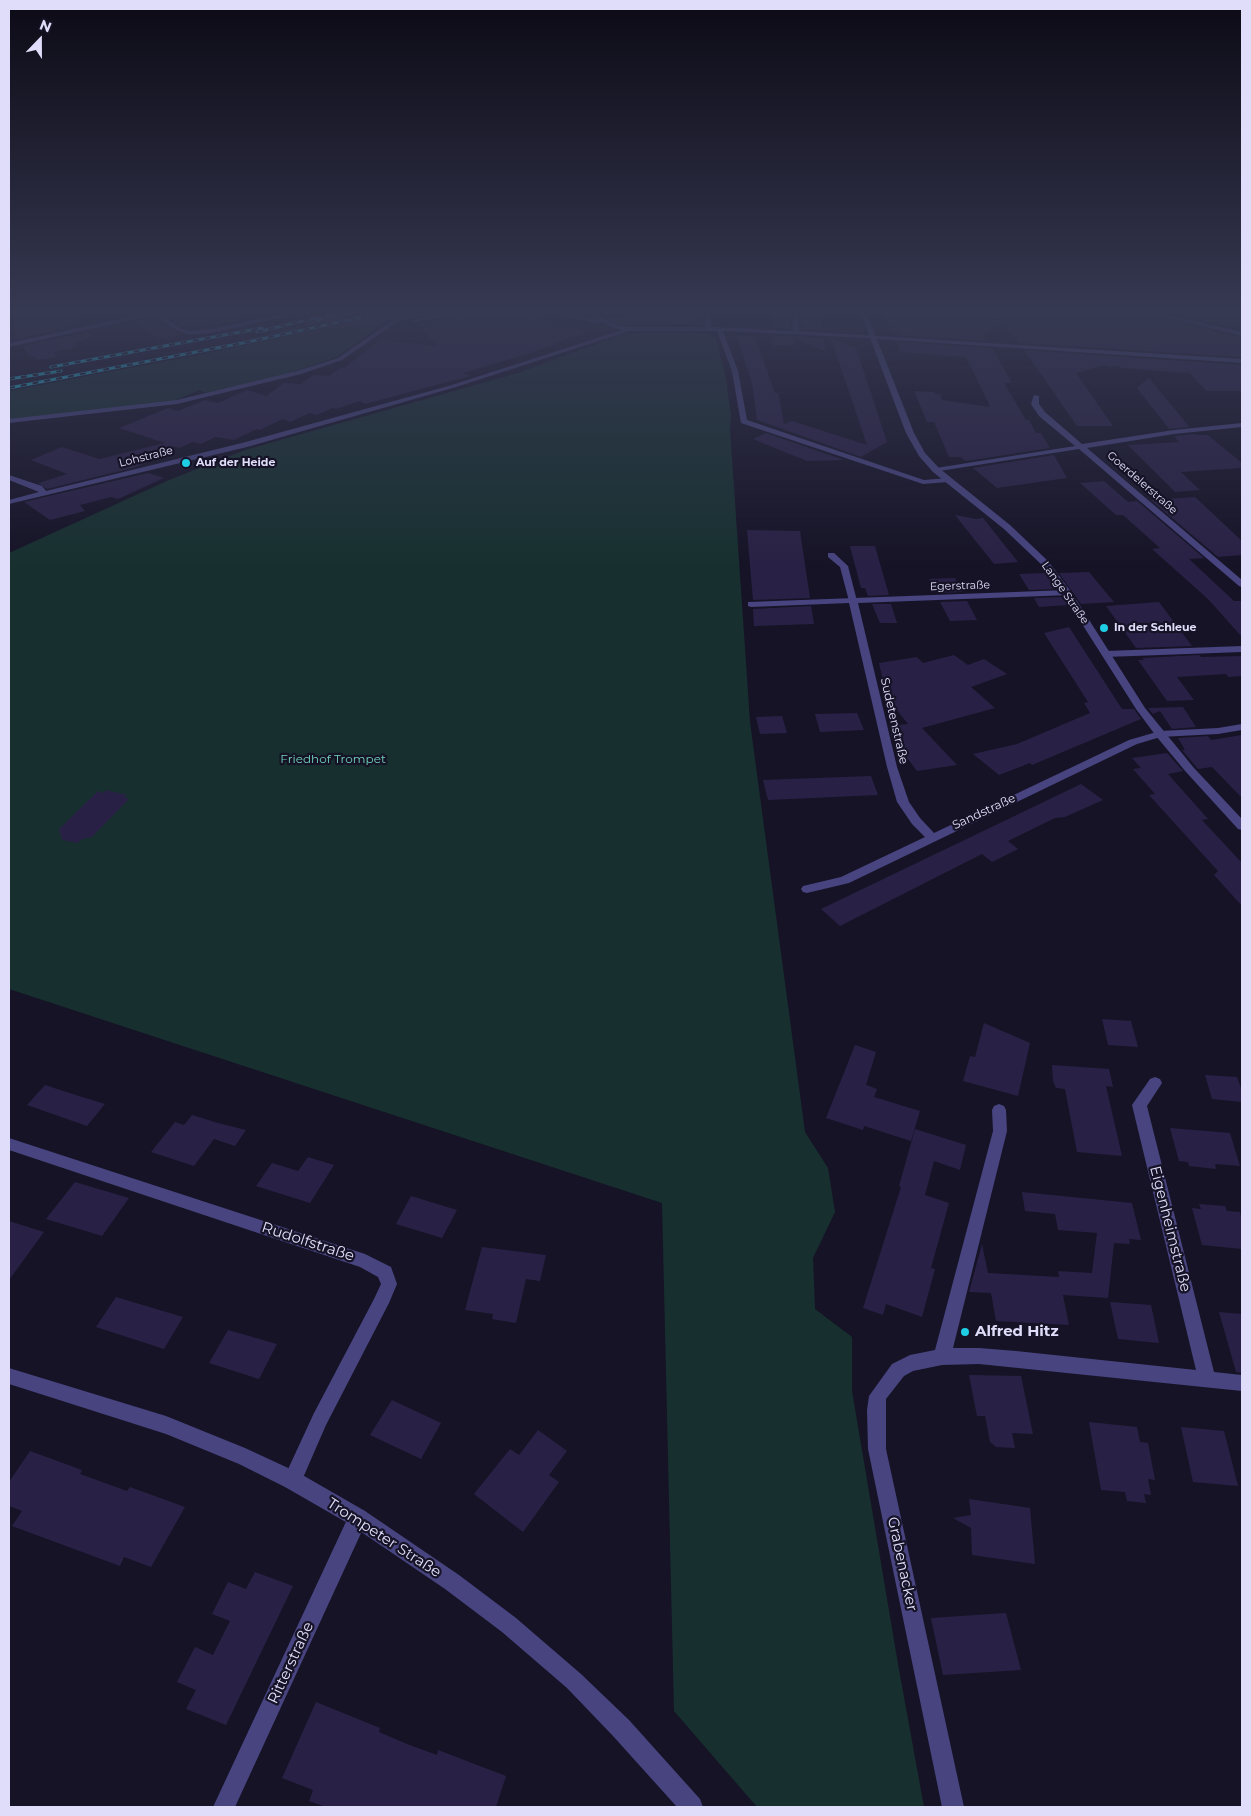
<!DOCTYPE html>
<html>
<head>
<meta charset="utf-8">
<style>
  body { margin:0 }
  #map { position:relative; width:1251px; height:1816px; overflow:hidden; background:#161326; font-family:Montserrat,sans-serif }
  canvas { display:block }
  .frame { position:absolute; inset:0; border:10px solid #e0ddfb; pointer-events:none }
  .north { position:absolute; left:15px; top:15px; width:50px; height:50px; -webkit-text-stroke:4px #161326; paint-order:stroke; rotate:22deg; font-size:14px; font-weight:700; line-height:20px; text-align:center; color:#e0ddfb }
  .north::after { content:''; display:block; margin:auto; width:18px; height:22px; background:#e0ddfb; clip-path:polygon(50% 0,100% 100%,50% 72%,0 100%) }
</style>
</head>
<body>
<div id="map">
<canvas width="1251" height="1816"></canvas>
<div class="frame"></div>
<div class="north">N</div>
</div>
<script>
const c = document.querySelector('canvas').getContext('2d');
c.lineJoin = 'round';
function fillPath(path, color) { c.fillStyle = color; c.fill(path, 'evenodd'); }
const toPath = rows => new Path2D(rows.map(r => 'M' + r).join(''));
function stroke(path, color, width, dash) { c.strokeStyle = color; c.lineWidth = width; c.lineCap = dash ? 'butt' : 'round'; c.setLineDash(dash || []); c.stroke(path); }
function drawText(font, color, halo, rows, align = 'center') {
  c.font = font + ' Montserrat,sans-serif'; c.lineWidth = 4.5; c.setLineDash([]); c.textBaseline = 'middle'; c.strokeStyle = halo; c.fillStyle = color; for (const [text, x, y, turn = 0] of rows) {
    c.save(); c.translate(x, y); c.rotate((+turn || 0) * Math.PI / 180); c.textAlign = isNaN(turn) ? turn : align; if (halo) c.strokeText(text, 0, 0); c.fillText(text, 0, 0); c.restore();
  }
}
const green = toPath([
  [344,314,365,314,209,348,288,329],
  [386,314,414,314,389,319,337,357,286,374,206,393,200,390,173,401,9,420,9,391,213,352],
  [624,314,706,314,707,317,697,320,708,324,707,326,684,324,622,325,608,320,608,319,624,319],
  [647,332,707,333,716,338,726,379,731,415,730,428,750,722,805,1132,828,1168,835,1212,813,1258,815,1309,852,1337,852,1391,898,1664,924,1807,757,1807,674,1711,662,1203,9,989,9,553,169,480,245,450,518,373,623,334]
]);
const building = toPath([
  [16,314,73,314,82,325,18,339,15,334],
  [164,314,239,314,240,321,190,329,181,326],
  [468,314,515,314,521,320,530,315,588,332,527,354,463,373,470,376,365,404,360,401,336,409,332,408,317,415,310,413,290,422,283,419,260,430,257,429,234,440,215,437,201,444,193,442,179,448,173,446,174,450,136,467,47,489,38,483,67,474,31,460,62,447,99,459,165,443,119,428,168,408,178,411,205,400,218,403,247,390,266,396,284,383,301,384,314,375,329,376,341,368,344,368,380,340,438,346,417,324],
  [772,314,790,314,791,329,772,328],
  [800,314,822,314,823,331,801,329],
  [884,314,982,314,995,321,1007,314,1151,314,1242,338,1242,357,1019,343,1004,323,984,335,987,341,898,335,898,332,892,333],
  [1174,314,1242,314,1242,330],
  [154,317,175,332,183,335,165,339,162,337,156,338,132,322],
  [87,332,92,338,75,343,78,346,72,347,73,349,54,352,57,357,37,360,34,356,30,357,22,346],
  [772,335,824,338,825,351,795,339,793,346,772,345],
  [737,336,755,337,775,393,778,393,779,397,784,424,792,421,867,445,831,339,856,348,887,442,861,457,757,420,752,383],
  [897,342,992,348,1012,383,1004,383,1026,420,1029,420,1036,433,1041,433,1050,448,966,461,960,457,949,457,934,422,927,422,914,391,934,392,935,394,940,394,942,400,990,407,988,402,966,357,900,352],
  [1024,350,1242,365,1242,391,1206,391,1190,373,1121,368,1118,365,1111,367,1105,365,1076,373,1113,426,1077,426],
  [1149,378,1186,423,1189,427,1169,429,1137,388],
  [766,433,844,460,807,461,753,439],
  [1195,434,1197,435,1208,435,1242,463,1242,468,1181,472,1200,490,1175,492,1128,445,1179,442,1174,436],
  [1054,455,1067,478,997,488,973,468],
  [148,473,164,478,118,499,111,497,80,505,85,511,50,520,24,502],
  [1104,481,1128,502,1137,501,1204,558,1189,559,1234,601,1242,601,1242,637,1208,599,1152,549,1160,548,1123,515,1116,515,1080,483],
  [1195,497,1242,541,1242,555,1218,557,1151,500],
  [955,515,976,519,983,518,1018,562,994,564],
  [747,530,800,531,810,598,753,600],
  [850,546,875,546,889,595,868,596,865,588,861,588],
  [1089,572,1114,602,1081,604,1059,573],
  [1046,573,1057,589,1029,590,1019,574],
  [955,578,962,592,936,593,929,579],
  [1063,597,1068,605,1039,607,1034,598],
  [967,601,977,620,950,621,940,602],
  [1159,602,1192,646,1136,648,1106,606],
  [872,604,891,604,897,623,880,623],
  [811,606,814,624,754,626,753,609],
  [1069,627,1122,709,1134,709,1141,719,1032,765,1030,763,999,775,973,754,1017,744,1090,713,1084,703,1088,702,1044,633],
  [954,655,968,665,984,659,1007,674,971,687,995,708,922,728,957,765,917,771,892,738,889,726,908,724,887,698,879,663,917,657,923,663],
  [1199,655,1201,657,1242,656,1242,676,1228,677,1226,674,1177,677,1194,700,1167,701,1138,660,1144,660,1142,658],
  [1183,707,1196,727,1172,729,1160,711,1153,714,1148,708],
  [857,713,864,730,820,732,815,714],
  [782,716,787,733,760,734,756,717],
  [1242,735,1242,798,1212,767,1198,769,1182,750,1185,750,1178,738,1208,736,1211,740],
  [1167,753,1183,771,1168,774,1208,819,1202,820,1242,863,1242,906,1214,875,1218,871,1149,795,1155,794,1133,769,1141,768,1132,758],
  [871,776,878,795,768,800,763,780],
  [1081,784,1103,800,1065,817,1055,818,1008,841,1018,849,992,862,982,854,840,926,821,909],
  [106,790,127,795,124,797,129,799,92,837,82,839,78,843,62,840,59,829,98,791,103,793],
  [1102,1019,1131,1021,1138,1047,1108,1045],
  [984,1023,1030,1043,1018,1096,963,1081,970,1056,975,1057],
  [855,1045,876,1052,866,1085,877,1089,874,1097,920,1111,911,1141,864,1126,863,1130,826,1118],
  [1052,1065,1109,1069,1113,1087,1106,1086,1122,1156,1077,1152,1065,1089,1056,1088,1053,1081],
  [1205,1075,1237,1077,1242,1091,1242,1102,1212,1099],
  [45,1085,82,1097,105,1104,87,1126,27,1105],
  [192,1115,218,1123,246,1130,235,1146,214,1139,194,1166,151,1152,175,1122,184,1125],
  [1170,1128,1230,1133,1240,1166,1215,1164,1216,1169,1189,1166,1188,1162,1179,1161],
  [915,1129,966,1145,960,1170,934,1161,925,1195,949,1203,931,1268,935,1269,922,1317,886,1304,883,1315,863,1308,901,1187,899,1186],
  [308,1157,334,1165,310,1203,256,1186,272,1163,298,1171],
  [75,1182,129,1198,102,1236,46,1219],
  [1022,1192,1132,1203,1141,1240,1129,1239,1130,1244,1114,1243,1108,1298,1063,1295,1069,1325,996,1321,991,1293,969,1292,982,1244,988,1273,1059,1277,1058,1271,1092,1273,1097,1233,1058,1230,1055,1214,1025,1211],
  [411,1196,457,1210,442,1238,396,1224],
  [1199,1204,1225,1206,1227,1211,1240,1212,1242,1222,1242,1249,1202,1245,1192,1208,1201,1209],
  [9,1221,44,1232,9,1280],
  [482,1247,546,1255,540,1281,526,1279,516,1323,492,1319,493,1314,465,1310],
  [116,1297,183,1317,164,1349,96,1327],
  [1110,1302,1151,1305,1159,1343,1118,1339],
  [1219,1312,1242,1314,1242,1373,1236,1372],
  [228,1330,277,1344,259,1379,209,1363],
  [969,1375,1021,1376,1033,1434,1012,1433,1015,1448,996,1447,990,1442,985,1416,977,1416],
  [392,1400,441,1423,421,1459,370,1435],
  [1089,1422,1137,1427,1140,1442,1148,1443,1155,1480,1148,1479,1151,1495,1144,1494,1146,1503,1127,1501,1125,1492,1101,1490],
  [1181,1427,1224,1431,1238,1486,1193,1482],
  [538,1430,567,1451,549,1475,559,1482,523,1532,474,1494,510,1449,519,1455],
  [30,1451,82,1470,80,1474,127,1491,130,1487,185,1507,151,1567,124,1557,120,1566,12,1526,22,1511,9,1506,9,1482],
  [969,1499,1030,1508,1035,1564,972,1555,971,1528,953,1518,971,1515],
  [255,1572,293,1586,226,1725,186,1709,196,1690,177,1682,195,1647,213,1655,230,1621,212,1614,228,1582,246,1589],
  [1006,1613,1021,1670,943,1675,931,1618],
  [316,1702,380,1728,379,1732,407,1744,437,1755,438,1750,506,1776,496,1807,326,1807,309,1801,313,1790,282,1778]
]);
const service = toPath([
  [705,314,711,314,711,330,706,329,705,314],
  [828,553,834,553,848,566,857,601,856,603,853,603,849,601,840,567,828,557,828,553],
  [1242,724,1242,730,1218,734,1160,737,1155,734,1160,731,1218,728,1242,724]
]);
const minor = toPath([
  [143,314,160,314,180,328,190,331,211,329,283,314,296,314,211,333,189,335,176,330,154,315,9,347,9,343,143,314],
  [414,314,427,314,400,320,342,360,301,374,177,404,9,423,9,419,177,400,297,371,338,358,396,318,414,314],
  [442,314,458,314,415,322,412,320,442,314],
  [555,314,568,314,597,320,587,314,595,314,617,325,632,327,719,327,793,331,792,314,798,314,799,331,1242,359,1242,363,864,338,723,331,738,371,747,420,924,480,948,478,952,480,948,482,923,484,741,423,732,371,717,331,630,331,456,387,247,447,9,504,9,500,39,492,9,480,9,475,42,486,46,491,242,443,452,385,622,330,614,328,602,322,599,324,555,314],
  [984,314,994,315,1005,314,994,319,984,314],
  [1034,395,1039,396,1039,404,1045,412,1082,444,1174,430,1242,423,1242,427,1174,434,1087,448,1242,580,1242,587,1239,586,1079,449,933,472,932,470,936,468,1075,446,1039,416,1031,404,1034,395],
  [1067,590,1070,591,1070,595,858,603,897,767,909,802,920,818,934,833,1129,740,1160,731,1164,732,1165,734,1164,736,1137,744,849,883,807,893,803,892,801,889,803,886,841,877,925,837,912,824,897,802,887,767,849,603,751,607,748,606,748,602,1067,590],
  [1242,646,1242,652,1106,657,1101,654,1106,651,1242,646],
  [1155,1077,1160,1079,1162,1083,1147,1106,1214,1372,1242,1375,1242,1391,979,1364,942,1365,913,1371,904,1376,886,1399,886,1449,964,1807,942,1807,868,1449,867,1410,869,1396,892,1364,910,1355,935,1350,993,1131,992,1110,994,1106,999,1104,1004,1106,1006,1110,1007,1131,953,1348,979,1348,1016,1351,1196,1370,1132,1105,1150,1079,1155,1077],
  [9,1138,365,1254,391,1267,397,1284,389,1303,326,1425,299,1487,292,1489,285,1487,283,1480,314,1413,374,1299,381,1284,378,1277,360,1267,9,1150,9,1138],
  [358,1508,365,1511,368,1518,235,1807,213,1807,351,1511,358,1508]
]);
const tertiary = toPath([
  [861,314,867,314,914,433,925,453,939,468,1010,525,1048,561,1072,593,1145,708,1194,768,1242,819,1242,830,1238,829,1186,772,1156,736,1136,709,1063,594,1042,565,1004,529,933,472,919,456,906,433,861,314],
  [1153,314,1165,314,1242,332,1242,336,1153,314],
  [9,1368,166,1416,245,1448,299,1473,365,1511,459,1575,516,1618,581,1674,629,1720,700,1799,703,1807,677,1807,613,1736,567,1688,502,1632,445,1589,351,1525,285,1487,239,1464,166,1434,9,1384,9,1368]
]);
const rail = toPath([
  [310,322,337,314],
  [257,332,315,318],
  [51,367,262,328],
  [9,379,61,371],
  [9,388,248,342,376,314]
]);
const markers = [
  [186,463,5,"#1fcee4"],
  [1104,628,5,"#1fcee4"],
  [965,1332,5,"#1fcee4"]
];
const farStreetnames = [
  ["Lohstraße",146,457,-14],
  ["Goerdelerstraße",1142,483,41],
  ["Egerstraße",960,586,-2],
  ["Lange Straße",1065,593,55]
];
const farPoinames = [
  ["Auf der Heide",196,463],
  ["In der Schleue",1114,628]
];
const streetNames = [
  ["Sudetenstraße",894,721,77],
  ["Sandstraße",984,812,-25]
];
const parkNames = [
  ["Friedhof Trompet",333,759]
];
const nearStreetnames = [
  ["Eigenheimstraße",1170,1229,76],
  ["Rudolfstraße",308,1242,18],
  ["Trompeter Straße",384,1538,33],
  ["Grabenacker",902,1564,78],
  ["Ritterstraße",291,1663,-65]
];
const nearPoinames = [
  ["Alfred Hitz",975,1332]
];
fillPath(green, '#17302f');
fillPath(building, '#292145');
fillPath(service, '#474480');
fillPath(minor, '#474480');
fillPath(tertiary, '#474480');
stroke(rail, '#1fcee4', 3);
stroke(rail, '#161326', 2, [6]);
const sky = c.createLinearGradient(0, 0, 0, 568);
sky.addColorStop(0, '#0c0a15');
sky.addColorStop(0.55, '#363952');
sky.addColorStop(1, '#36395200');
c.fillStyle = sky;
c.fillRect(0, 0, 1251, 568);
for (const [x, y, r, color] of markers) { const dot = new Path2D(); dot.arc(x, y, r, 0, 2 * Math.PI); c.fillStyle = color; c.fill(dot); stroke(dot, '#161326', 2); }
drawText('11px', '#e0ddfb', '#161326', farStreetnames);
drawText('bold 11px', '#e0ddfb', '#161326', farPoinames, 'left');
drawText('12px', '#e0ddfb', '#161326', streetNames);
drawText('12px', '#70d3bc', '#161326', parkNames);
drawText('15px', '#e0ddfb', '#161326', nearStreetnames);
drawText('bold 15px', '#e0ddfb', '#161326', nearPoinames, 'left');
</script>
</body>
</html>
